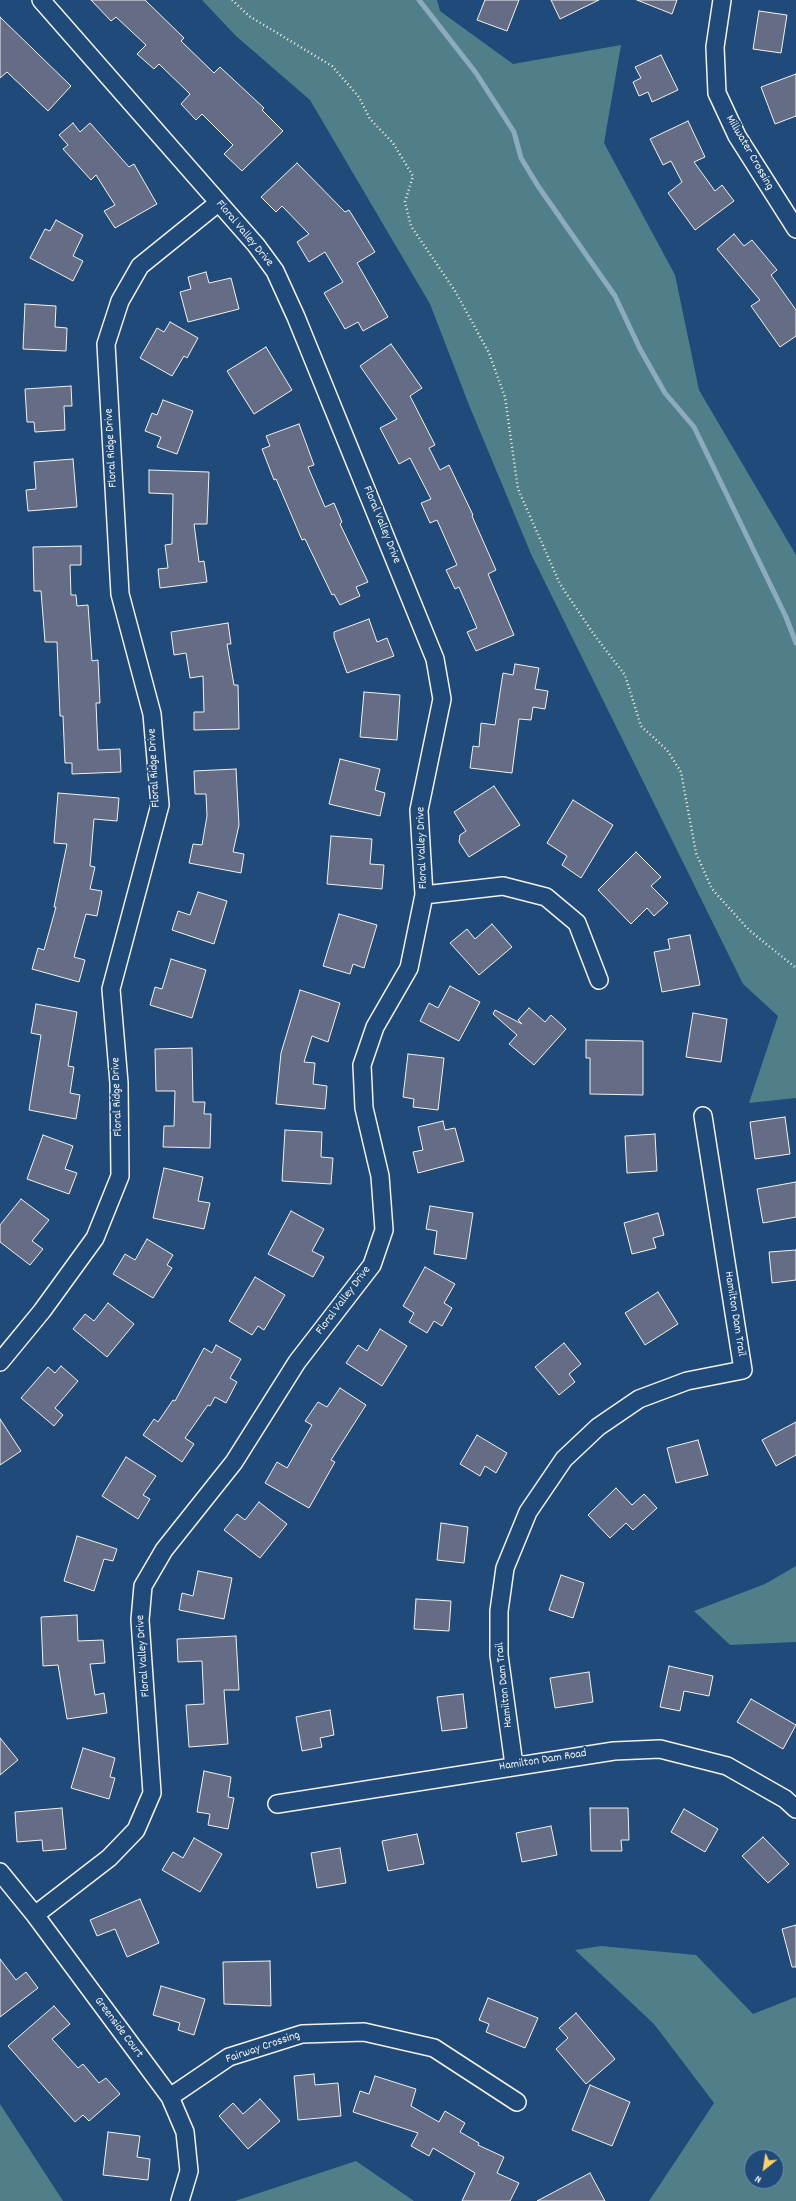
<!DOCTYPE html>
<html>
<head>
<meta charset="utf-8">
<style>
  body { margin:0 }
  #map { position:relative; width:796px; height:2201px; overflow:hidden; background:#1f4a7a; font-family:Dekko,sans-serif }
  canvas { display:block }
  .north { position:absolute; left:744px; top:2149px; width:40px; height:40px; box-sizing:border-box; background:#1f4a7a; border:1px solid #748da6; border-radius:50%; rotate:210deg; font-size:11px; font-weight:700; line-height:16px; text-align:center; color:#f4f1e8 }
  .north::after { content:''; display:block; margin:auto; width:14px; height:18px; background:#ffd166; clip-path:polygon(50% 0,100% 100%,50% 72%,0 100%) }
</style>
</head>
<body>
<div id="map">
<canvas width="796" height="2201"></canvas>
<div class="north">N</div>
</div>
<script>
const c = document.querySelector('canvas').getContext('2d');
c.lineJoin = 'round';
function fillPath(path, color) { c.fillStyle = color; c.fill(path, 'evenodd'); }
const toPath = rows => new Path2D(rows.map(r => 'M' + r).join(''));
function stroke(path, color, width, dash) { c.strokeStyle = color; c.lineWidth = width; c.lineCap = dash ? 'butt' : 'round'; c.setLineDash(dash || []); c.stroke(path); }
function drawText(font, color, halo, rows, align = 'center') {
  c.font = font + ' Dekko,sans-serif'; c.lineWidth = 4; c.setLineDash([]); c.textBaseline = 'middle'; c.strokeStyle = halo; c.fillStyle = color; for (const [text, x, y, turn = 0] of rows) {
    c.save(); c.translate(x, y); c.rotate((+turn || 0) * Math.PI / 180); c.textAlign = isNaN(turn) ? turn : align; if (halo) c.strokeText(text, 0, 0); c.fillText(text, 0, 0); c.restore();
  }
}
const green = toPath([
  [202,0,437,0,440,11,513,64,621,45,604,143,675,275,699,390,796,555,796,1098,749,1103,778,1016,743,984,531,554,469,405,430,304,310,100,236,36],
  [796,1566,796,1642,730,1645,694,1611,765,1584],
  [601,1946,696,1955,753,2014,796,1997,796,2201,649,2201,714,2103,654,2024,575,1950],
  [752,2157,776,2157,776,2181,752,2181],
  [0,2104,63,2201,0,2201],
  [356,2161,414,2201,235,2201]
]);
const stream = toPath([
  [419,0,476,73,514,132,521,158,538,186,615,296,640,349,665,393,694,427,786,617,796,643]
]);
const building = toPath([
  [91,0,145,0,184,38,181,41,214,73,220,67,264,108,262,110,283,131,242,171,224,154,233,145,202,114,196,120,181,104,190,94,159,64,154,69,137,54,146,45,116,17,111,21,91,0],
  [485,0,519,0,507,31,477,20,485,0],
  [551,0,599,0,560,19,551,0],
  [637,0,677,0,672,14,637,0],
  [759,11,787,15,781,53,753,49,759,11],
  [0,17,71,86,48,111,7,72,0,78,0,17],
  [661,55,678,90,652,102,648,92,639,96,633,82,641,78,635,67,661,55],
  [796,74,796,116,775,124,761,87,796,74],
  [688,121,705,157,694,162,715,191,722,185,734,201,695,230,668,193,682,182,671,161,663,165,650,139,688,121],
  [73,123,80,132,90,123,129,167,134,164,157,204,115,228,104,211,115,205,96,175,91,180,63,149,68,145,59,135,73,123],
  [297,163,345,212,349,210,375,252,357,263,388,317,363,331,358,322,345,329,324,293,343,282,325,252,309,262,297,242,309,234,282,206,276,212,261,197,297,163],
  [56,220,83,235,73,256,83,261,73,281,30,258,45,229,50,231,56,220],
  [734,234,744,246,752,240,777,270,771,275,796,310,796,336,780,347,751,306,760,300,717,249,734,234],
  [206,272,209,283,231,278,239,309,188,322,180,292,191,289,188,277,206,272],
  [25,304,56,306,55,327,67,328,66,351,23,349,25,304],
  [170,322,198,338,187,358,184,356,172,376,140,358,157,328,164,332,170,322],
  [391,344,422,388,410,396,435,445,429,448,440,470,449,465,473,515,472,516,496,570,488,574,514,635,476,651,467,632,477,628,459,587,455,589,446,570,457,565,437,520,430,523,421,503,431,499,410,458,399,464,380,428,397,419,360,366,391,344],
  [266,347,292,390,254,414,227,371,266,347],
  [71,386,72,406,64,406,65,430,35,432,34,422,27,422,25,389,71,386],
  [163,400,193,411,177,454,157,447,161,437,145,431,152,413,157,415,163,400],
  [299,424,314,465,308,467,325,507,334,503,342,522,340,524,368,582,356,587,360,596,340,605,334,594,332,595,305,539,302,540,276,479,274,480,262,449,270,446,266,436,299,424],
  [73,459,77,507,28,511,26,490,36,489,34,462,73,459],
  [149,470,209,472,207,524,194,524,199,562,204,561,207,582,160,588,158,569,168,568,165,545,172,544,173,494,149,493,149,470],
  [81,546,81,565,70,565,71,595,76,595,77,606,88,605,92,661,98,660,100,703,96,703,98,750,120,749,121,772,72,774,72,763,65,763,63,716,60,716,57,642,45,642,41,591,34,591,33,547,81,546],
  [369,619,377,642,387,638,394,656,347,673,334,637,334,632,369,619],
  [228,623,231,644,227,644,234,685,238,685,239,729,194,730,194,712,204,712,203,676,190,678,186,653,174,655,171,632,228,623],
  [515,664,539,668,535,689,548,691,545,709,533,707,531,720,519,719,512,773,470,768,473,746,479,747,481,723,495,725,503,673,513,675,515,664],
  [364,692,400,695,397,740,360,737,364,692],
  [340,759,380,769,375,790,385,793,380,816,329,804,340,759],
  [236,769,239,825,233,852,244,854,241,873,189,863,193,844,202,845,207,816,206,794,195,794,194,771,236,769],
  [494,786,520,825,469,857,459,842,460,835,466,831,454,812,494,786],
  [58,793,119,798,117,821,94,819,90,866,95,867,90,889,102,891,97,916,86,914,74,957,85,960,79,982,32,969,38,948,44,950,56,907,54,907,67,844,54,843,58,793],
  [573,800,613,825,581,878,562,865,567,856,547,843,573,800],
  [331,836,372,839,370,864,384,865,382,889,327,884,331,836],
  [636,852,661,877,651,886,668,903,654,916,647,908,631,924,598,890,636,852],
  [198,892,227,901,214,944,172,930,178,911,190,915,198,892],
  [339,914,377,925,364,968,353,964,350,974,323,966,339,914],
  [492,924,512,947,479,975,450,943,467,929,475,939,492,924],
  [690,935,700,985,662,992,654,952,670,949,668,939,690,935],
  [171,959,206,970,192,1018,150,1005,155,987,162,989,171,959],
  [450,986,480,1002,459,1041,420,1021,429,1003,438,1008,450,986],
  [300,990,340,1003,328,1042,312,1036,304,1062,315,1063,313,1084,327,1086,325,1109,276,1104,281,1053,300,990],
  [36,1004,77,1012,68,1066,74,1067,70,1093,80,1095,76,1119,29,1110,41,1035,31,1033,36,1004],
  [529,1008,545,1022,551,1015,566,1029,534,1065,509,1044,517,1035,493,1014,495,1010,522,1024,518,1020,529,1008],
  [693,1013,727,1019,721,1062,686,1057,693,1013],
  [586,1040,643,1041,643,1095,590,1094,590,1058,586,1058,586,1040],
  [192,1048,193,1102,205,1102,204,1114,211,1114,210,1148,163,1147,164,1126,174,1126,175,1091,156,1091,155,1049,192,1048],
  [408,1054,444,1058,438,1110,413,1107,414,1099,403,1097,408,1054],
  [785,1117,790,1154,755,1159,750,1122,785,1117],
  [443,1121,445,1130,455,1128,464,1161,418,1173,413,1152,423,1150,418,1127,443,1121],
  [285,1130,322,1132,321,1157,333,1158,331,1184,282,1181,285,1130],
  [655,1134,657,1171,627,1173,625,1136,655,1134],
  [43,1135,73,1146,65,1169,77,1173,69,1194,27,1179,43,1135],
  [164,1168,203,1177,198,1201,210,1203,204,1229,153,1218,164,1168],
  [796,1182,796,1217,763,1223,757,1189,796,1182],
  [21,1199,49,1220,32,1241,43,1249,30,1265,0,1242,0,1225,21,1199],
  [430,1206,473,1213,466,1259,434,1254,437,1231,426,1229,430,1206],
  [291,1211,324,1229,312,1251,324,1257,313,1277,268,1254,291,1211],
  [658,1213,664,1235,653,1238,656,1248,632,1254,624,1223,658,1213],
  [147,1239,173,1255,167,1265,172,1268,153,1298,113,1274,125,1254,135,1260,147,1239],
  [796,1250,796,1280,772,1283,769,1252,796,1250],
  [425,1267,455,1284,444,1303,452,1308,442,1326,434,1321,427,1333,409,1322,414,1313,403,1306,425,1267],
  [255,1277,285,1295,264,1330,258,1326,252,1335,229,1321,255,1277],
  [658,1292,678,1324,645,1345,625,1313,658,1292],
  [108,1303,134,1324,107,1357,73,1329,85,1314,94,1321,108,1303],
  [380,1329,407,1346,382,1386,346,1363,358,1345,367,1351,380,1329],
  [564,1343,581,1364,569,1374,575,1382,559,1395,535,1367,564,1343],
  [216,1345,241,1359,230,1378,237,1382,226,1403,215,1397,210,1406,208,1405,185,1438,194,1444,182,1462,143,1435,154,1419,158,1422,173,1400,175,1401,204,1348,212,1353,216,1345],
  [61,1366,78,1381,55,1408,63,1415,54,1426,21,1398,48,1367,55,1373,61,1366],
  [340,1388,366,1405,331,1460,335,1462,309,1508,265,1483,277,1462,287,1468,312,1425,305,1421,318,1402,327,1407,340,1388],
  [0,1419,21,1451,0,1465,0,1419],
  [796,1422,796,1455,776,1466,762,1440,796,1422],
  [477,1435,507,1453,496,1473,485,1466,480,1476,460,1464,477,1435],
  [698,1440,708,1475,676,1483,667,1448,698,1440],
  [126,1457,156,1476,143,1495,150,1499,138,1519,102,1496,126,1457],
  [616,1488,632,1505,644,1494,657,1508,633,1530,626,1523,610,1538,588,1515,616,1488],
  [259,1502,287,1524,260,1558,224,1530,237,1514,245,1520,259,1502],
  [441,1523,468,1527,464,1563,437,1560,441,1523],
  [77,1536,117,1549,113,1561,104,1559,94,1591,64,1581,77,1536],
  [198,1571,232,1578,224,1619,179,1610,182,1593,193,1596,198,1571],
  [561,1575,584,1583,573,1618,549,1610,561,1575],
  [416,1599,451,1601,449,1631,414,1629,416,1599],
  [77,1615,78,1641,103,1640,105,1663,90,1664,95,1695,104,1693,107,1713,67,1719,58,1665,43,1666,41,1617,77,1615],
  [236,1636,239,1690,224,1690,228,1744,189,1747,186,1705,204,1704,202,1661,178,1662,177,1639,236,1636],
  [669,1666,713,1676,709,1696,684,1691,680,1711,660,1707,669,1666],
  [589,1672,593,1702,555,1708,550,1678,589,1672],
  [463,1694,467,1728,442,1731,437,1697,463,1694],
  [751,1699,796,1725,783,1749,737,1722,751,1699],
  [330,1710,334,1735,320,1738,322,1747,302,1751,296,1717,330,1710],
  [0,1738,18,1760,0,1775,0,1738],
  [83,1748,115,1758,110,1777,115,1778,109,1799,71,1788,83,1748],
  [204,1771,231,1777,228,1797,234,1798,228,1829,208,1825,210,1814,197,1812,204,1771],
  [62,1808,66,1849,43,1851,42,1840,17,1842,15,1812,62,1808],
  [590,1808,628,1808,629,1840,621,1840,622,1851,591,1851,590,1808],
  [684,1809,718,1829,705,1852,671,1832,684,1809],
  [551,1826,557,1855,522,1862,516,1833,551,1826],
  [417,1834,424,1864,388,1871,382,1841,417,1834],
  [763,1837,789,1864,768,1883,742,1856,763,1837],
  [194,1838,222,1854,200,1892,162,1870,173,1852,183,1858,194,1838],
  [340,1848,346,1883,317,1888,311,1853,340,1848],
  [140,1899,159,1943,127,1957,115,1929,97,1936,90,1920,140,1899],
  [796,1925,796,1967,792,1967,782,1929,796,1925],
  [0,1959,16,1980,26,1972,38,1988,0,2017,0,1959],
  [270,1961,271,2006,224,2004,223,1962,270,1961],
  [161,1986,205,1999,194,2035,178,2030,180,2023,153,2015,161,1986],
  [488,1998,538,2018,525,2048,486,2032,489,2024,479,2020,488,1998],
  [54,2006,70,2024,52,2039,78,2068,83,2064,99,2083,106,2078,120,2094,89,2121,83,2115,75,2122,8,2046,54,2006],
  [576,2013,615,2059,586,2084,556,2049,568,2038,559,2028,576,2013],
  [314,2074,315,2085,338,2083,341,2116,298,2120,294,2076,314,2074],
  [375,2076,416,2089,411,2106,439,2122,445,2111,465,2123,460,2132,479,2143,478,2145,504,2157,497,2173,519,2183,510,2201,462,2201,475,2173,433,2148,429,2156,411,2146,418,2133,353,2112,360,2091,369,2094,375,2076],
  [590,2085,630,2102,612,2146,572,2130,590,2085],
  [260,2099,280,2121,248,2149,219,2116,233,2103,243,2114,260,2099],
  [108,2132,140,2136,137,2157,150,2159,148,2180,103,2175,108,2132],
  [590,2173,605,2201,537,2201,590,2173]
]);
const path = toPath([
  [232,0,249,16,332,66,359,97,370,119,393,143,413,176,405,202,411,226,455,291,489,353,505,397,518,489,560,584,595,636,625,675,641,726,667,750,681,772,696,853,712,889,749,930,796,968]
]);
const street = toPath([
  [722,0,715,47,717,93,737,136,796,229],
  [424,895,503,886,546,897,577,923,599,980],
  [0,1362,42,1311,95,1238,120,1176,119,1083,111,989,160,805,152,714,120,594,106,344,120,301,140,266,218,203],
  [514,1765,499,1655,499,1611,505,1568,528,1512,564,1459,598,1427,639,1399,687,1381,743,1370,703,1116],
  [277,1804,614,1751,660,1749,727,1766,785,1799,796,1809],
  [0,1872,35,1915,170,2097,185,2132,189,2171,180,2201],
  [35,1915,109,1858,136,1830,152,1793,140,1620,143,1586,164,1550,234,1462,297,1362,372,1265,384,1230,380,1176,364,1108,362,1065,375,1027,409,968,424,895,419,810,442,699,435,659,296,317,275,271,256,245,41,0],
  [170,2097,229,2057,302,2034,364,2032,434,2048,517,2102]
]);
const streetNames = [
  ["Millwater Crossing",749,153,60],
  ["Floral Valley Drive",244,234,50],
  ["Floral Ridge Drive",112,448,-93],
  ["Floral Valley Drive",381,525,68],
  ["Floral Ridge Drive",155,768,-93],
  ["Floral Valley Drive",423,848,-92],
  ["Floral Ridge Drive",118,1097,-92],
  ["Floral Valley Drive",344,1301,-53],
  ["Hamilton Dam Trail",734,1314,81],
  ["Floral Valley Drive",144,1656,-94],
  ["Hamilton Dam Trail",505,1685,-96],
  ["Hamilton Dam Road",543,1761,-9],
  ["Greenside Court",118,2028,53],
  ["Fairway Crossing",263,2048,-19]
];
fillPath(green, '#507f89');
stroke(stream, '#8cacbd', 5);
fillPath(building, '#646d85');
stroke(building, '#f4f1e8', 1);
stroke(street, '#f4f1e8', 20);
stroke(path, '#f4f1e8', 2.5, [1, 3]);
stroke(street, '#1f4a7a', 17);
drawText('12px', '#f4f1e8', '#1f4a7a', streetNames);
</script>
</body>
</html>
